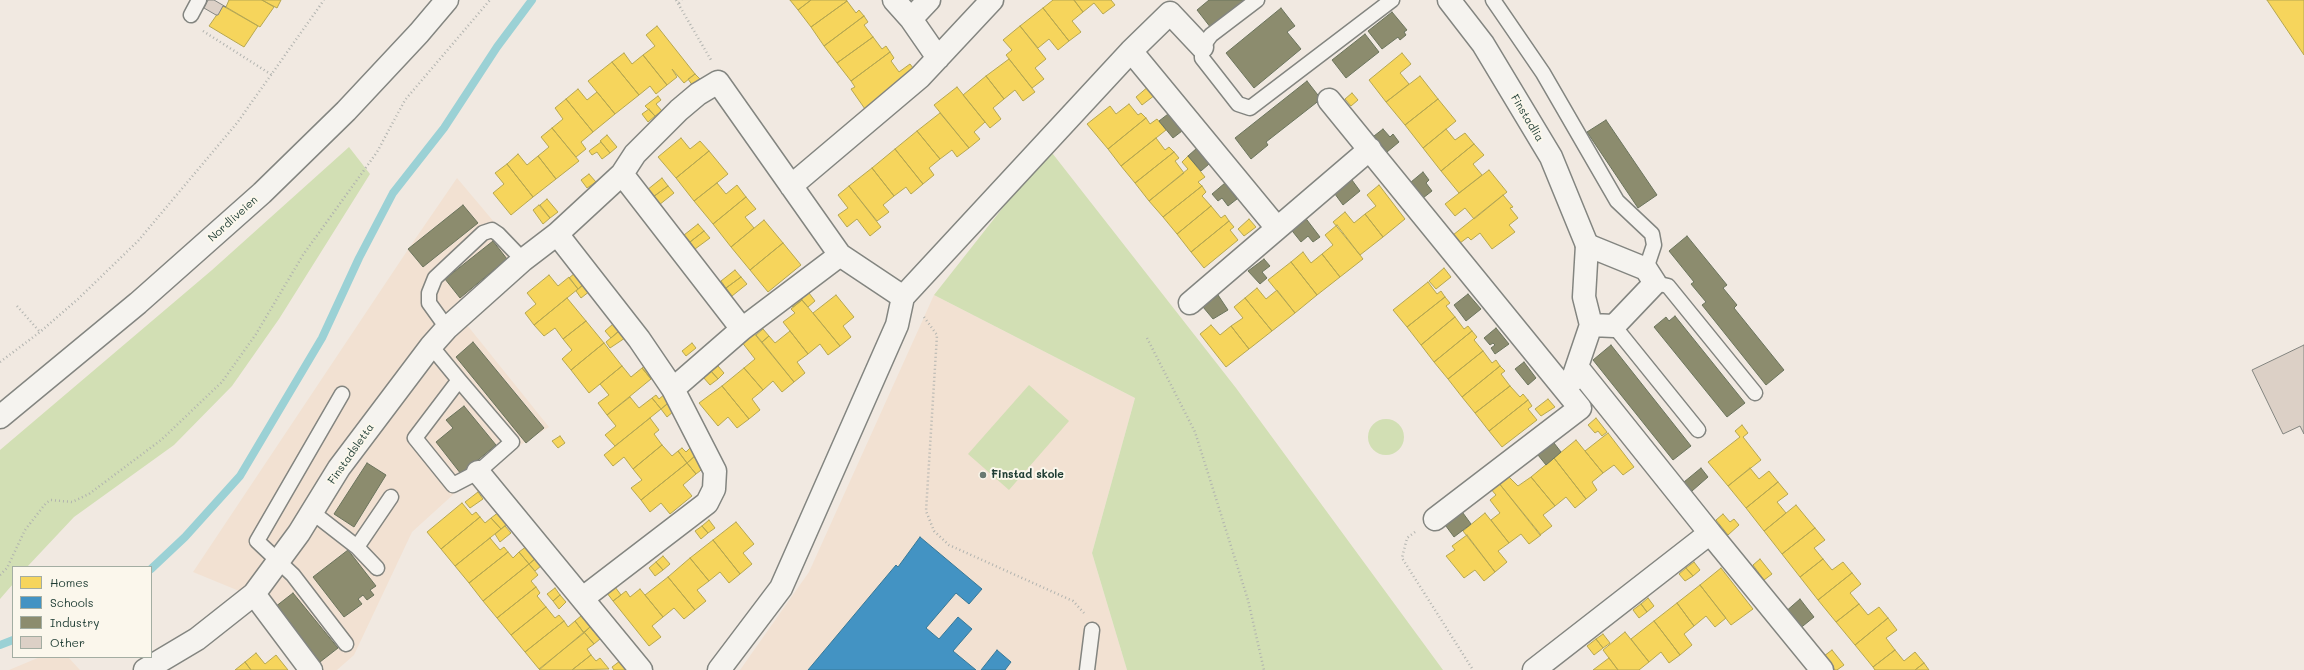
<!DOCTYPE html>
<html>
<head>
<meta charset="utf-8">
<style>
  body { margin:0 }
  #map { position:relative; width:2304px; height:670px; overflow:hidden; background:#f1e9e1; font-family:Mali,sans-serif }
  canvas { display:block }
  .legend { position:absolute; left:12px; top:566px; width:140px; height:92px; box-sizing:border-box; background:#fbf7ec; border:1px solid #a3ada2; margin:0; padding:5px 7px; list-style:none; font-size:12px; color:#1f3d34 }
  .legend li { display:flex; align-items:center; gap:8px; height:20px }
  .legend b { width:20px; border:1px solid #a3ada2 }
</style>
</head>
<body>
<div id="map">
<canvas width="2304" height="670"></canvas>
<ul class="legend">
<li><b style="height:11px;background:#f6d55c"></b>Homes</li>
<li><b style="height:11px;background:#4393c3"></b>Schools</li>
<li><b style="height:11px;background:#8c8c6e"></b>Industry</li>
<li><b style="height:11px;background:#dcd0c6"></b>Other</li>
</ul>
</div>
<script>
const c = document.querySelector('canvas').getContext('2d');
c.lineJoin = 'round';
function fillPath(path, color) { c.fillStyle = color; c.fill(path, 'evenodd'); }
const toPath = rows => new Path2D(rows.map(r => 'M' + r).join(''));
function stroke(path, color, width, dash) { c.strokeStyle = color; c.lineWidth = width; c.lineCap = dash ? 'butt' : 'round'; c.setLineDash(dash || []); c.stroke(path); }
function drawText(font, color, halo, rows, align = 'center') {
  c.font = font + ' Mali,sans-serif'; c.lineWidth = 4; c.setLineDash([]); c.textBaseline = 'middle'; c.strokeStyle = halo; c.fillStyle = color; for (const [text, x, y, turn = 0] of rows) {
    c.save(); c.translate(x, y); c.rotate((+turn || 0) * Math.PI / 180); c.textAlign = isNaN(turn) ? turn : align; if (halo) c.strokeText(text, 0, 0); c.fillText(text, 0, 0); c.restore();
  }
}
const built = toPath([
  [457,178,532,267,467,325,549,427,478,472,412,532,354,655,337,670,316,670,266,602,193,572,409,248],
  [934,295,1135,398,1092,553,1127,670,740,670,809,572],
  [40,657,68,657,80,670,9,670]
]);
const green = toPath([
  [349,147,370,174,279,319,232,386,174,445,74,517,27,567,13,567,13,584,0,599,0,450,212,270],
  [1049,149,1236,388,1443,670,1127,670,1092,553,1135,398,934,295],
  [1029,385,1069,421,1009,490,968,454],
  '1368 437a18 18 0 1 1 36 0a18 18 0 1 1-36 0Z'
]);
const homes = toPath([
  [229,0,262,0,274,7,260,27,226,7,229,0],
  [262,0,281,0,277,8,262,0],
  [790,0,811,0,798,10,790,0],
  [811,0,846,0,847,1,811,27,798,10,811,0],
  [1053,0,1074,0,1083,12,1072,21,1081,32,1069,41,1043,8,1053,0],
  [1074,0,1111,0,1115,5,1103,14,1094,3,1083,12,1074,0],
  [2267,0,2304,0,2304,55,2267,0],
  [847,1,856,13,859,10,864,16,824,46,811,27,847,1],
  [223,6,258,26,244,47,209,26,223,6],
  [1043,8,1069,41,1058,50,1049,39,1038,48,1020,26,1043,8],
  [864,16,868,22,864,25,873,37,837,63,824,46,864,16],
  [657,26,695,74,684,83,672,69,677,77,667,85,643,55,655,46,646,35,657,26],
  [1020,26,1046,59,1035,68,1044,79,1032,88,1006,55,1012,50,1003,40,1020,26],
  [873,37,882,49,886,46,890,52,851,81,837,63,873,37],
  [890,52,894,58,891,61,899,72,910,64,916,72,865,109,851,89,855,87,851,81,890,52],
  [624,53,632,64,643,55,667,85,656,94,650,86,639,95,612,62,624,53],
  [1402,53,1411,64,1400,73,1409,84,1386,102,1369,80,1402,53],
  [1009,59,1035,92,1023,101,1015,90,1004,99,986,76,1009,59],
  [612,62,639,95,615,114,588,81,612,62],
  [695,74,701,80,693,86,688,79,695,74],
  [986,76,1004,99,993,108,1001,119,990,128,963,95,986,76],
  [1420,76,1438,99,1405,125,1386,102,1420,76],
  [1149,86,1155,95,1142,105,1136,97,1149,86],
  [957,87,985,122,974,132,980,139,969,148,934,105,957,87],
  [578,89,587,100,597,92,615,114,593,132,566,99,578,89],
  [1352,93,1358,100,1351,106,1345,99,1352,93],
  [658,96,661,100,656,104,662,111,655,116,645,106,658,96],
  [566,99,593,132,581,142,586,149,576,157,552,128,563,119,555,108,566,99],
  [1438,99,1456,121,1423,148,1405,125,1438,99],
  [1129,104,1138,115,1141,113,1146,118,1108,149,1087,124,1110,106,1116,114,1129,104],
  [649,109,655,116,648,122,642,114,649,109],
  [940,113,969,148,957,157,952,150,940,159,917,131,940,113],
  [1146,118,1150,124,1157,119,1166,130,1121,166,1108,149,1146,118],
  [552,128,579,161,556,179,538,156,549,147,541,137,552,128],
  [1446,129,1455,140,1465,133,1474,144,1441,171,1423,148,1446,129],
  [917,131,940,159,929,168,934,175,923,184,895,149,917,131],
  [607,135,617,147,610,153,600,141,607,135],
  [681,138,690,149,700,141,709,151,676,178,658,157,681,138],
  [1156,138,1165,150,1169,147,1174,152,1135,183,1121,166,1156,138],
  [601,142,610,153,602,159,597,152,592,155,589,151,601,142],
  [1474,144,1484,155,1473,164,1482,175,1459,193,1441,171,1474,144],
  [895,149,923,184,911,194,906,187,894,196,872,168,895,149],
  [709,151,728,174,694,201,676,178,709,151],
  [1174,152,1179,158,1175,161,1184,173,1149,201,1135,183,1174,152],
  [518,154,527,165,538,156,556,179,533,197,507,164,518,154],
  [1188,156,1205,177,1198,182,1202,186,1163,217,1149,201,1188,169,1182,162,1188,156],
  [507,164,533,197,511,215,493,193,504,184,495,173,507,164],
  [872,168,894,196,883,205,889,212,877,221,849,186,872,168],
  [1489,170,1507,192,1474,219,1465,208,1455,216,1445,204,1489,170],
  [589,174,596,182,587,188,581,180,589,174],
  [662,178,668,186,653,197,647,190,662,178],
  [717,183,726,194,737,185,746,197,713,224,694,201,717,183],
  [1379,185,1405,219,1383,237,1365,214,1376,206,1367,195,1379,185],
  [668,186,674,193,659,205,653,197,668,186],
  [849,186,881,227,870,236,857,219,847,227,838,215,848,208,838,195,849,186],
  [1202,186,1206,192,1202,196,1211,206,1177,234,1163,217,1202,186],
  [1503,195,1513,207,1510,208,1518,218,1509,225,1515,232,1492,249,1480,233,1471,240,1468,237,1460,243,1453,235,1503,195],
  [746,197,756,209,745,217,754,228,731,247,713,224,746,197],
  [547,199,558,212,550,218,540,205,547,199],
  [539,205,550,218,543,224,533,210,539,205],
  [1211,206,1221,218,1225,215,1229,221,1191,252,1177,234,1211,206],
  [1345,212,1354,223,1365,214,1383,237,1360,255,1333,222,1345,212],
  [1249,219,1256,227,1244,236,1238,229,1249,219],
  [764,220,783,243,750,270,731,247,764,220],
  [1229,221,1234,227,1230,230,1238,240,1204,268,1191,252,1229,221],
  [698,224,704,231,690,242,684,235,698,224],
  [1337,225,1363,259,1340,277,1322,254,1333,245,1325,235,1337,225],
  [704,231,710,238,695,249,690,242,704,231],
  [783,243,801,265,768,292,750,270,783,243],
  [1303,252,1311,263,1322,254,1340,277,1317,295,1291,262,1303,252],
  [1291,262,1317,295,1295,313,1268,280,1291,262],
  [1444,268,1451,277,1436,289,1429,281,1444,268],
  [735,270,741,277,726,288,721,281,735,270],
  [575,273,584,284,578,289,569,278,575,273],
  [549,275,558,286,569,277,578,289,534,325,525,313,536,304,527,293,549,275],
  [741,277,747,284,732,296,726,288,741,277],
  [1428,282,1437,294,1441,291,1445,297,1407,327,1393,310,1428,282],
  [584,284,590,291,581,298,576,291,584,284],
  [1257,288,1266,299,1277,290,1295,313,1272,331,1245,298,1257,288],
  [809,293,815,301,808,307,801,299,809,293],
  [798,295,802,300,793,307,790,302,798,295],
  [836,295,854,317,843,326,851,337,840,346,813,313,836,295],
  [1445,297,1450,303,1446,306,1455,317,1421,345,1407,327,1445,297],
  [567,298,586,321,563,339,555,328,544,336,534,325,567,298],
  [1245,298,1272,331,1249,349,1231,326,1243,318,1234,307,1245,298],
  [802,300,840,346,828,355,820,344,808,354,783,322,795,313,791,309,802,300],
  [1455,317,1464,329,1468,326,1472,331,1434,362,1421,345,1455,317],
  [586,321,604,343,571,370,562,359,572,350,563,339,586,321],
  [613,324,619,331,611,338,605,331,613,324],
  [1211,325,1220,335,1231,326,1249,349,1226,367,1200,334,1211,325],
  [763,329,769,336,762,342,756,335,763,329],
  [619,331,625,338,610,348,606,342,619,331],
  [790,331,808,354,797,362,805,373,794,382,762,342,769,336,775,343,790,331],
  [1472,331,1477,337,1474,340,1483,351,1448,379,1434,362,1472,331],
  [753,332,794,382,782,392,773,381,763,390,744,368,755,359,741,341,753,332],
  [604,343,622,366,589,393,571,370,604,343],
  [692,343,696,348,686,356,682,351,692,343],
  [1483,351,1492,363,1496,360,1500,366,1462,397,1448,379,1483,351],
  [647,364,656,376,651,379,642,368,647,364],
  [622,366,631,377,642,368,651,379,607,415,598,403,609,395,600,384,622,366],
  [718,366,724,373,718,379,711,371,718,366],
  [1500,366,1505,371,1501,374,1510,386,1475,413,1462,397,1500,366],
  [744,368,763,390,752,399,760,410,749,419,722,386,744,368],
  [711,371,718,379,710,385,703,377,711,371],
  [722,386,749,419,737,428,728,417,718,426,699,403,722,386],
  [1510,386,1520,397,1523,394,1528,400,1489,431,1475,413,1510,386],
  [665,394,671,401,661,409,652,398,656,395,659,399,665,394],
  [630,397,639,408,652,398,661,409,615,446,605,435,616,426,607,415,630,397],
  [1548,399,1555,407,1541,416,1535,409,1548,399],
  [1528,400,1532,406,1528,409,1537,420,1502,447,1489,431,1528,400],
  [668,403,674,411,667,417,661,409,668,403],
  [650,418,659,430,654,434,662,445,633,469,624,457,613,466,604,455,650,418],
  [1596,418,1607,432,1602,436,1598,431,1595,433,1588,425,1596,418],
  [1742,425,1748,433,1743,437,1761,460,1728,486,1708,462,1740,437,1735,431,1742,425],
  [1608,433,1634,467,1623,475,1614,465,1603,473,1585,451,1608,433],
  [560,436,565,443,558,448,552,441,560,436],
  [1576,440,1603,473,1592,482,1597,490,1586,499,1554,458,1576,440],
  [662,445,672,456,678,451,687,463,641,500,631,488,642,480,633,469,662,445],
  [682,448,686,452,690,448,696,455,687,463,678,451,682,448],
  [696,455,705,467,696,474,687,463,696,455],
  [1554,458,1586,499,1575,508,1566,497,1555,506,1531,477,1554,458],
  [687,463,696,474,683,485,692,496,670,514,661,503,650,512,641,500,687,463],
  [1750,468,1759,479,1769,471,1778,482,1746,508,1728,486,1750,468],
  [1507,475,1518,486,1531,477,1555,506,1543,515,1552,526,1540,535,1498,482,1507,475],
  [1498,482,1541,535,1529,544,1521,534,1509,543,1491,520,1500,513,1490,500,1496,495,1490,488,1498,482],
  [1778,482,1788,494,1777,502,1786,513,1764,531,1746,508,1778,482],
  [478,492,483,499,470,508,465,502,478,492],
  [462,503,472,515,476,512,480,517,441,549,427,532,462,503],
  [1796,505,1815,528,1782,554,1764,531,1796,505],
  [499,512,508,523,501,529,491,518,499,512],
  [1485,513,1509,543,1498,551,1507,562,1495,572,1463,531,1485,513],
  [1723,514,1730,522,1734,519,1739,525,1728,535,1716,520,1723,514],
  [480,517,485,523,491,518,501,529,455,566,441,549,480,517],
  [709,520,715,528,708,533,702,526,709,520],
  [736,522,754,544,743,553,752,564,740,574,713,540,736,522],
  [505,526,511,533,500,542,495,534,505,526],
  [702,526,708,533,701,539,695,531,702,526],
  [1815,528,1825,540,1814,548,1823,559,1800,577,1782,554,1815,528],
  [1467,535,1495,572,1484,581,1475,570,1464,578,1446,556,1455,550,1452,546,1467,535],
  [490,538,500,550,504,547,508,552,469,583,455,566,490,538],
  [713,540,740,574,729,583,720,572,709,581,690,558,713,540],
  [527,546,536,558,529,564,519,552,527,546],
  [508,552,513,558,519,552,529,564,483,601,469,583,508,552],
  [663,556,670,564,663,570,656,562,663,556],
  [536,558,542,565,535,571,529,564,536,558],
  [690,558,709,581,697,590,706,601,695,610,668,577,690,558],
  [1760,559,1772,574,1764,580,1753,565,1760,559],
  [1823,559,1832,570,1843,562,1852,573,1818,600,1800,577,1823,559],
  [656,562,663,570,655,576,649,568,656,562],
  [1694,562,1700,570,1693,576,1686,568,1694,562],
  [529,564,538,575,531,581,536,587,497,618,483,601,529,564],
  [1686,568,1693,576,1685,581,1679,574,1686,568],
  [1721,568,1753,609,1731,625,1700,585,1721,568],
  [1852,573,1861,584,1850,593,1859,604,1836,622,1818,600,1852,573],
  [668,577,695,610,684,619,674,608,663,617,645,595,668,577],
  [1700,585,1726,618,1715,627,1706,616,1694,626,1677,603,1700,585],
  [536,587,540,593,537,596,546,607,511,635,497,618,536,587],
  [615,587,621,595,613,601,607,593,615,587],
  [555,588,560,595,553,601,547,594,555,588],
  [640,589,663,617,652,626,661,637,649,646,613,601,626,591,630,597,640,589],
  [560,595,566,602,559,609,553,601,560,595],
  [1648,598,1654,606,1647,612,1641,604,1648,598],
  [1677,603,1694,626,1684,634,1692,645,1680,655,1654,621,1677,603],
  [1641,604,1647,612,1639,618,1633,610,1641,604],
  [1859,604,1868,615,1879,607,1888,618,1855,645,1836,622,1859,604],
  [546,607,555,618,559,615,564,621,525,652,511,635,546,607],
  [581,616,590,627,584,633,575,621,581,616],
  [1888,618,1897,630,1886,638,1895,650,1873,667,1855,645,1888,618],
  [564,621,568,627,575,621,584,633,539,669,525,652,564,621],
  [1654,621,1680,655,1669,663,1661,652,1649,662,1631,639,1654,621],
  [590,627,600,639,594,644,584,632,590,627],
  [584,632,594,644,587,649,591,655,572,670,539,670,584,632],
  [1625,632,1649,662,1639,670,1618,670,1603,650,1625,632],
  [1603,634,1610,643,1603,648,1596,639,1603,634],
  [1596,639,1603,648,1594,655,1587,646,1596,639],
  [1832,650,1844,665,1837,670,1835,670,1824,656,1832,650],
  [1895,650,1904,661,1915,652,1924,663,1915,670,1875,670,1873,667,1895,650],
  [256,653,265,664,276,655,288,670,251,670,245,662,256,653],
  [591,655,596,661,600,658,609,669,572,670,591,655],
  [1609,658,1618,670,1593,670,1609,658],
  [620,661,627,670,614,670,612,667,620,661],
  [245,662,251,670,235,670,245,662],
  [1924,663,1929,670,1915,670,1924,663]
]);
const schools = toPath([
  [920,537,982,589,969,604,956,593,926,628,939,639,958,617,972,629,953,651,976,670,808,670,896,565,898,567,920,537],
  [997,650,1011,662,1005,670,981,670,997,650]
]);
const industry = toPath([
  [1209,0,1246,0,1211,28,1197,10,1209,0],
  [1281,8,1295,26,1287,32,1301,49,1254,88,1226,53,1281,8],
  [1392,12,1407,30,1404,32,1406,35,1400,40,1398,37,1382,49,1368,31,1392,12],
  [1365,34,1379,52,1346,78,1332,60,1365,34],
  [1307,81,1321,99,1266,142,1268,145,1251,159,1235,138,1307,81],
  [1172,111,1180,120,1176,123,1182,131,1173,138,1159,121,1172,111],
  [1606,120,1657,195,1638,208,1587,132,1606,120],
  [1383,129,1390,137,1393,134,1399,142,1387,152,1374,136,1383,129],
  [1197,148,1209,164,1201,171,1188,156,1197,148],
  [1423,172,1429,180,1426,183,1432,191,1423,198,1411,182,1423,172],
  [1349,176,1360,191,1343,205,1332,190,1349,176],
  [1225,183,1237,199,1228,206,1222,198,1218,201,1212,194,1225,183],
  [463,205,478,223,423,267,408,249,463,205],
  [1304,216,1320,237,1313,242,1308,236,1301,242,1289,227,1304,216],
  [1687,236,1727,285,1723,288,1737,305,1734,308,1784,370,1766,385,1702,305,1706,302,1691,284,1694,282,1669,251,1687,236],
  [493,241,507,259,460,298,445,279,493,241],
  [1264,259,1270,266,1262,272,1267,278,1260,284,1248,271,1264,259],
  [1468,294,1481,309,1466,321,1454,305,1468,294],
  [1218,295,1228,310,1213,319,1203,307,1218,295],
  [1675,316,1745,403,1727,417,1654,327,1666,317,1669,321,1675,316],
  [1496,328,1509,344,1495,354,1491,348,1495,345,1493,343,1490,345,1484,338,1496,328],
  [473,342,544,428,526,443,456,357,473,342],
  [1611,345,1691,446,1673,460,1593,360,1611,345],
  [1524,362,1536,378,1528,385,1515,369,1524,362],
  [464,406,496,445,461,474,436,442,453,428,446,420,464,406],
  [1554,443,1561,452,1546,465,1538,455,1554,443],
  [367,463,386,475,354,527,334,514,367,463],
  [1701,468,1708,477,1692,491,1684,482,1701,468],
  [1460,509,1471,524,1454,537,1443,522,1460,509],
  [348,550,376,586,370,590,374,595,367,600,363,595,358,599,362,604,344,617,313,577,348,550],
  [293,593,338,648,320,662,275,607,293,593],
  [1800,599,1814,617,1798,630,1784,613,1800,599]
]);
const stream = toPath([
  [151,569,185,537,240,476,322,338,359,258,393,193,444,128,497,47,532,0],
  [0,645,13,640]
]);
const building = toPath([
  [208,0,214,0,226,7,223,6,218,15,216,15,204,8,208,0],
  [2304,345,2304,434,2300,426,2283,434,2252,370,2304,345]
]);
const path = toPath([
  [676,0,711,60],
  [679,3,682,0],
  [203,31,272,75],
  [17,306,40,332],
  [924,317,937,335,926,511,934,531,949,545,1073,601,1084,613],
  [1147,338,1195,432,1248,600,1264,670],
  [0,362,40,332,78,299,138,241,237,123,324,0],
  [1415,532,1407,538,1402,558,1473,670],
  [0,575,7,568,25,530,46,503,51,500,72,502,89,494,161,440,222,382,256,334,303,255,377,152,405,100,490,0]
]);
const lane = toPath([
  [1257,0,1211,35,1202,47,1202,58,1238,104,1250,108,1392,0],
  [1493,0,1543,73,1617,201,1652,234,1654,245,1646,269],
  [191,15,199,0],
  [1655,283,1668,286,1755,393],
  [1614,326,1698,430],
  [447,328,429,303,429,293,435,278,483,233,492,230,498,234,523,260],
  [431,346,459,380,512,442,478,472,453,485,415,438,459,380],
  [342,394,257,541,293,575,346,644],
  [312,512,357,547,377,568],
  [357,547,391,497],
  [1087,670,1092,630]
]);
const street = toPath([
  [894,0,911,19,938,58],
  [911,19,929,0],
  [1131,51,1277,228],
  [1329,100,1580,408,1435,519],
  [622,174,742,329],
  [791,186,920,77,992,0],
  [1587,245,1646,269,1655,283,1614,326,1591,325,1584,297,1587,245],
  [840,255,742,329,673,389,639,339,557,234,622,174,635,154,679,110,698,94,718,82,840,255,903,297,1131,51,1170,13,1202,47],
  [1190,303,1370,149],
  [1572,381,1591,325],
  [478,472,641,670],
  [1710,533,1822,670],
  [254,594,311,670],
  [583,598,707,503,714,489,715,471,673,389],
  [145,670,197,639,254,594,299,533,339,468,431,346,447,328,523,260,557,234],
  [719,670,781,588,897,325,903,297],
  [1534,670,1710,533,1577,367]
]);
const secondary = toPath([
  [1449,0,1483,44,1551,157,1587,245],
  [0,417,138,303,262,193,346,111,419,33,447,0]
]);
const markers = [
  [983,475,4,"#687971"]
];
const streetNames = [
  ["Finstadlia",1527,118,59],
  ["Nordliveien",233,219,-42],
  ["Finstadsletta",351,454,-55]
];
const poiNames = [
  ["Finstad skole",991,475]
];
fillPath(built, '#f2e1d2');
fillPath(green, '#d2dfb4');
fillPath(homes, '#f6d55c');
stroke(homes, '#b6a750', 1);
fillPath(schools, '#4393c3');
stroke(schools, '#387998', 1);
fillPath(industry, '#8c8c6e');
stroke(industry, '#6b745d', 1);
stroke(stream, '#9bd1d5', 8);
fillPath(building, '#dcd0c6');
stroke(building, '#838580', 1);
stroke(lane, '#838580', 17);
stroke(street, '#838580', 25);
stroke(secondary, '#838580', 25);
stroke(path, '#b1b3af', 2.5, [1, 3]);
stroke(lane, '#f5f3ef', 14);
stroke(street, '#f5f3ef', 22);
stroke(secondary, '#f5f3ef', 22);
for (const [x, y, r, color] of markers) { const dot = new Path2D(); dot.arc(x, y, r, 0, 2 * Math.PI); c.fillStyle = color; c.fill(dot); stroke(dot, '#fbf7ec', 1.5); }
drawText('11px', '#1f3d34', '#fbf7ec', streetNames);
drawText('bold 11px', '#1f3d34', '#fbf7ec', poiNames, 'left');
</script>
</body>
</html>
